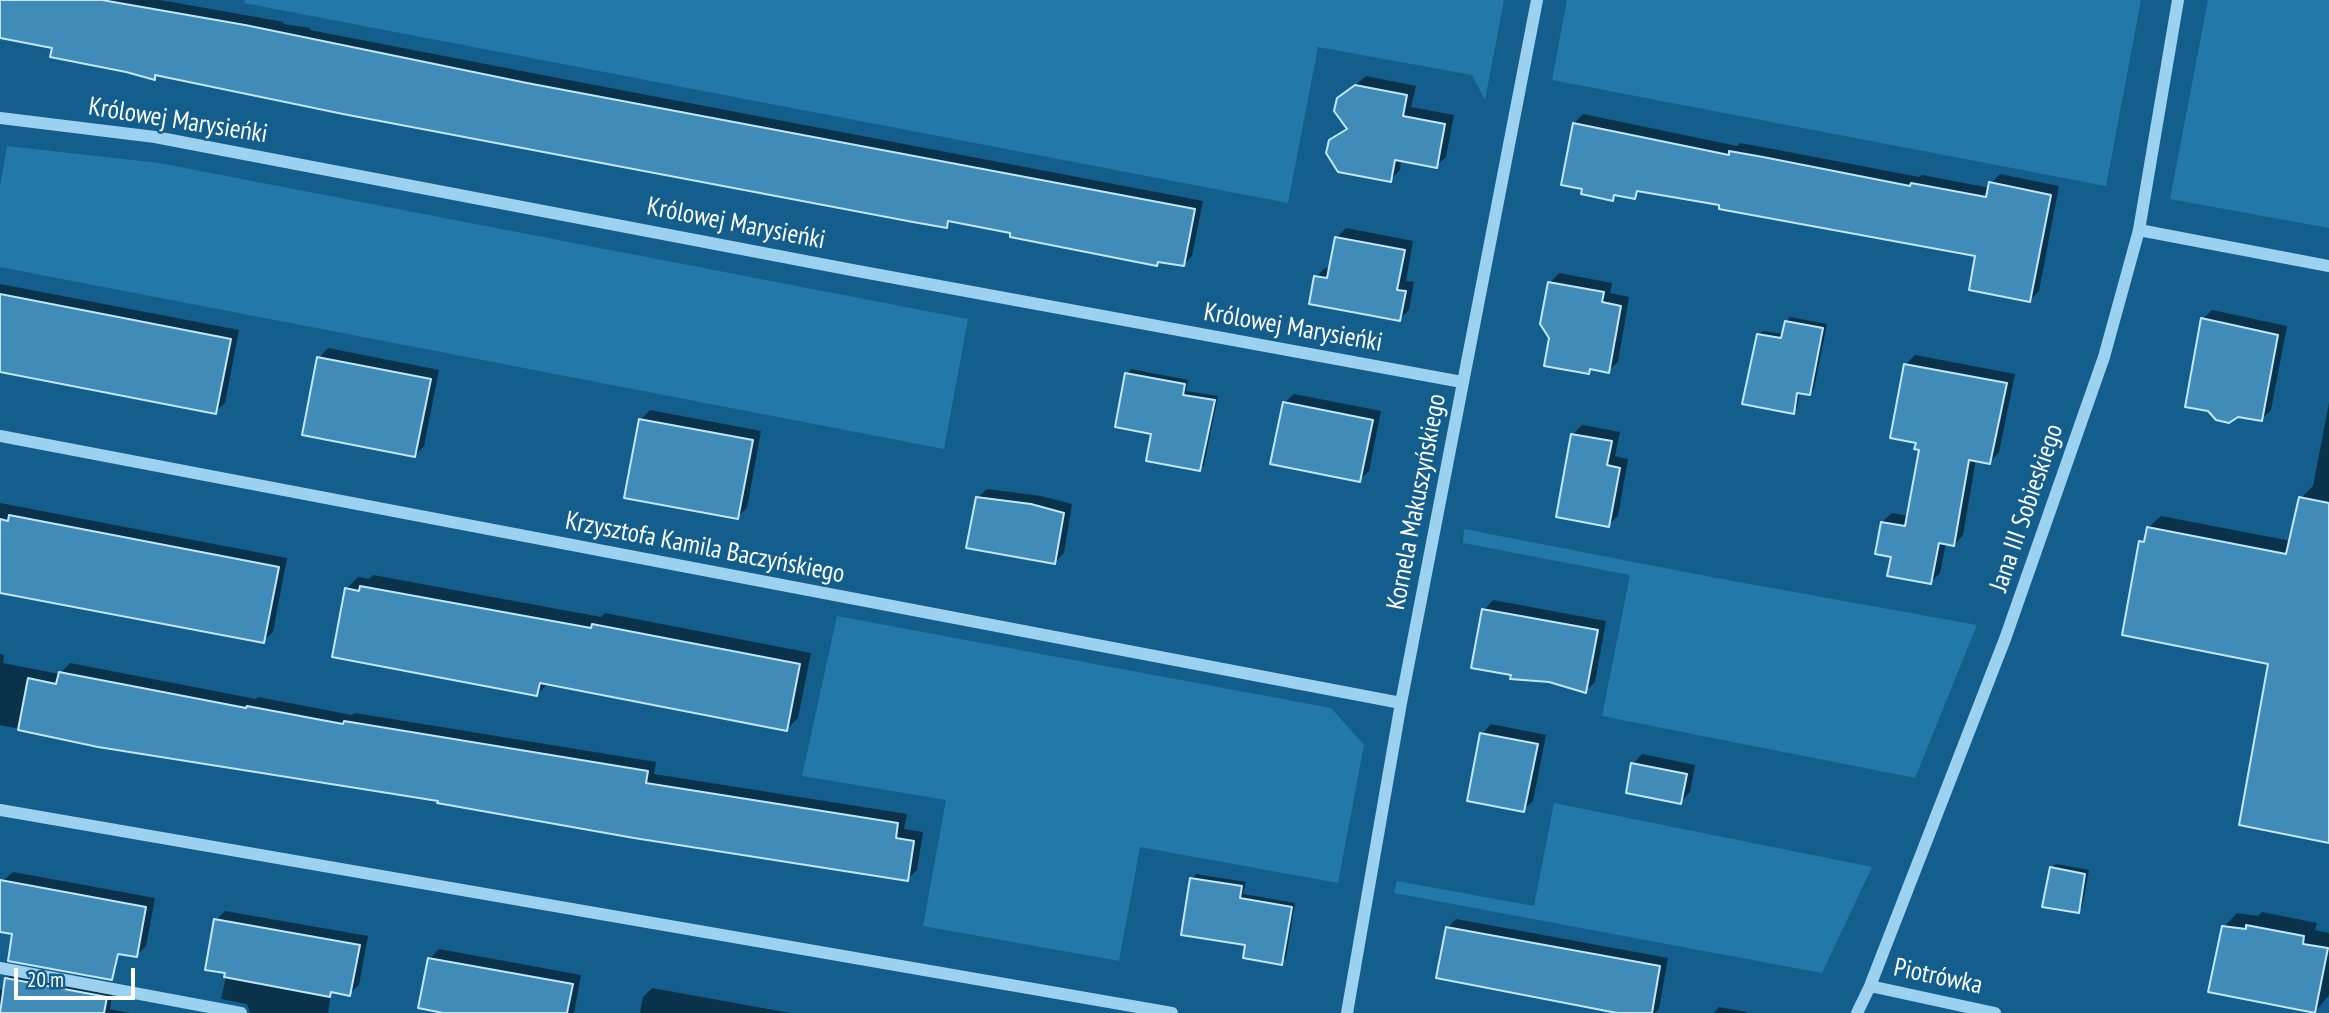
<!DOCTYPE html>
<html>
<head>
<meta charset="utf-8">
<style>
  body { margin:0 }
  #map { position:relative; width:2329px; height:1013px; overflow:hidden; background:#135e8c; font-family:"PT Sans Narrow",sans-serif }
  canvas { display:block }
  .scale { position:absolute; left:14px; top:968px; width:121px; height:32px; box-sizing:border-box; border:4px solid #fff; border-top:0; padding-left:9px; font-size:21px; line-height:24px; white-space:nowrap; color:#fff; -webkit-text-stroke:5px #135e8c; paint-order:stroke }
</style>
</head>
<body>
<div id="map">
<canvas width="2329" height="1013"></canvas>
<div class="scale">20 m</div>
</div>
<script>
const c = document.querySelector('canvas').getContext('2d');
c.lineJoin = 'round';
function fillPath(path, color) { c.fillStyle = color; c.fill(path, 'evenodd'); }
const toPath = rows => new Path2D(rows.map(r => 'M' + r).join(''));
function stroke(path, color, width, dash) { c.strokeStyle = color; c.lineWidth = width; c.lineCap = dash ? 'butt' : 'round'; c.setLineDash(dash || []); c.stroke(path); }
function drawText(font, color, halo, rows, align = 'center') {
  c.font = font + ' "PT Sans Narrow",sans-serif'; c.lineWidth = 5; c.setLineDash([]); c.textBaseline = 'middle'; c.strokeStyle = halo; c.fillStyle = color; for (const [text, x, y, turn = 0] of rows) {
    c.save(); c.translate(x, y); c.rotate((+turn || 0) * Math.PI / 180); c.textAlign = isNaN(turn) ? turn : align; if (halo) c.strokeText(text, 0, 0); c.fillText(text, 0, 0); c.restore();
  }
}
const green = toPath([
  [245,0,1504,0,1485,100,1472,75,1318,47,1288,203,244,3],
  [1567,0,2141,0,2106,186,1552,80],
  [2208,0,2329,0,2329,228,2170,199],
  [7,146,159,163,968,319,944,449,0,267,0,187],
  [1464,529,1711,577,1977,625,1915,778,1602,716,1630,575,1463,543],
  [837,616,1331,708,1364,745,1338,883,1140,847,1119,961,923,926,946,800,802,776],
  [1554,803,1872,867,1822,973,1394,893,1397,881,1534,906]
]);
const shadow = toPath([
  [0,0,160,0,284,22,283,24,310,28,310,30,537,74,1203,201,1192,256,1183,265,1160,260,1156,264,952,220,947,226,158,74,154,78,54,46,0,36],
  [1366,76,1416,86,1411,107,1454,115,1446,157,1436,166,1401,160,1400,170,1390,180,1330,141,1347,127,1339,99],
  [1583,114,1737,146,1740,143,1773,149,1919,177,1922,175,1990,188,1991,183,2000,174,2059,186,2039,291,2030,300,1977,255,1721,203,1642,190,1634,197,1617,194,1612,199,1574,123],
  [1346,228,1413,241,1406,281,1414,282,1409,310,1400,319,1316,277,1325,268,1331,269,1337,237],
  [1559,273,1612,283,1610,293,1629,297,1618,362,1608,371,1592,368,1588,372,1550,337,1550,283],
  [0,284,239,330,225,403,215,412,0,371],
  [2212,310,2287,326,2271,410,2262,419,2209,409,2203,319],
  [1790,317,1827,324,1814,389,1810,394,1800,392,1797,408,1793,412,1758,335,1763,331,1783,334,1786,322],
  [328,348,439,370,424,446,415,455,319,358],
  [1915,355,2015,374,1999,452,1990,462,1976,459,1963,535,1954,545,1946,543,1940,573,1931,582,1893,556,1882,522,1892,513,1909,516,1921,448,1918,442,1906,364],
  [1131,369,1188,380,1186,391,1218,396,1204,465,1200,470,1127,374],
  [1294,394,1381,411,1369,471,1359,480,1284,403],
  [2329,403,2329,841,2270,662,2141,542,2147,536,2148,528,2161,516,2291,541,2301,498,2313,486],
  [650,410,761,431,747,508,737,517,641,419],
  [1582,425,1620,432,1615,456,1628,459,1618,516,1608,525,1572,435],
  [987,489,1041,496,1072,504,1064,553,1054,563,977,498],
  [0,503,287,558,273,632,263,641,0,591],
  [373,575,601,617,605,613,811,653,798,718,787,729,549,683,537,694,346,589,358,577,369,579],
  [1493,600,1606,621,1595,682,1586,691,1484,610],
  [0,654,4,655,3,663,59,674,70,663,256,699,258,697,352,715,355,713,656,762,654,774,907,814,904,829,923,832,917,870,907,879,440,799,99,745,0,725],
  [1491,724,1546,735,1533,801,1523,810,1482,734],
  [1642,754,1695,765,1690,792,1681,802,1633,764],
  [2056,864,2089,870,2082,907,2078,911,2051,868],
  [13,872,155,898,146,946,137,955,118,954,116,968,107,977,14,932,0,930,0,898,3,881],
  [1196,874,1246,882,1243,894,1295,903,1286,958,1282,963,1247,944,1192,879],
  [225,911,368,936,359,985,349,994,333,991,331,994,328,1013,221,1013,226,1009,250,1013,247,1004,221,999,227,972,216,920],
  [2262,912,2317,923,2315,930,2329,933,2329,995,2315,1012,2224,927,2237,913,2258,916],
  [1456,919,1668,958,1659,1009,1655,1013,1626,1013,1447,928],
  [439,949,581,975,574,1013,440,1013,429,959],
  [16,969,113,987,110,1009,130,1013,0,1013,0,989,4,990,7,979],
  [652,988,790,1013,640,1013,643,997],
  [1719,1007,1747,1012,1746,1013,1714,1013]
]);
const building = toPath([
  [0,0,102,0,245,25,527,83,1195,209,1184,266,1158,262,1157,266,1010,237,1010,233,948,221,947,228,913,222,343,114,155,75,155,80,126,72,50,57,52,48,0,38,0,0],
  [1355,85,1407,95,1403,116,1445,124,1437,168,1395,160,1391,182,1338,172,1326,153,1329,140,1347,129,1334,111,1337,98,1355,85],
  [1573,123,1729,155,1729,151,1763,157,1910,186,1911,183,1986,197,1989,182,2051,195,2030,302,1969,290,1975,256,1719,209,1719,205,1637,191,1635,199,1614,195,1613,201,1581,194,1582,189,1561,185,1573,123],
  [1335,237,1405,250,1397,290,1406,291,1400,321,1309,304,1314,276,1327,278,1335,237],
  [1548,282,1604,292,1602,302,1621,306,1609,373,1590,369,1589,374,1544,366,1549,338,1540,324,1548,282],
  [0,294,231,339,216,414,0,372,0,294],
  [2201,318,2278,335,2262,421,2238,417,2229,423,2216,420,2208,411,2185,407,2201,318],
  [1785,321,1823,328,1810,395,1797,393,1794,414,1742,404,1757,334,1781,338,1785,321],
  [317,357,431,379,415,457,302,435,317,357],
  [1904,364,2007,383,1990,464,1969,460,1954,546,1939,543,1931,584,1887,576,1891,557,1875,554,1881,522,1905,526,1919,450,1914,449,1916,443,1890,438,1904,364],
  [1125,373,1185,384,1183,395,1215,400,1200,471,1146,461,1151,434,1115,427,1125,373],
  [1283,402,1373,420,1360,482,1270,464,1283,402],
  [639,419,753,440,738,519,624,498,639,419],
  [1571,434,1612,441,1607,465,1620,468,1609,527,1556,517,1571,434],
  [976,497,1031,504,1064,513,1055,564,966,548,976,497],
  [2299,497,2329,503,2329,843,2239,825,2268,664,2122,635,2139,541,2144,542,2147,527,2286,554,2299,497],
  [9,515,279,567,264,643,0,593,0,519,8,521,9,515],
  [360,586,591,628,592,624,800,664,787,731,540,683,537,696,332,657,345,588,359,591,360,586],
  [1482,609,1598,630,1586,693,1549,682,1510,679,1511,675,1471,668,1482,609],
  [59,672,246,708,247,706,343,724,344,721,648,771,646,783,898,823,896,838,914,841,908,881,634,838,437,803,438,801,98,747,18,730,28,678,56,684,59,672],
  [1480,733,1538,744,1524,812,1467,801,1480,733],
  [1631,763,1687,774,1681,804,1626,793,1631,763],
  [2050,867,2085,874,2079,913,2042,907,2050,867],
  [1190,878,1242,886,1240,898,1292,907,1282,965,1243,958,1245,945,1181,935,1190,878],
  [0,880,146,907,137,957,118,954,112,980,8,961,12,934,0,932,0,880],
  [214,919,360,945,350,996,331,992,330,997,224,977,225,973,205,970,214,919],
  [2246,925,2304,936,2303,944,2328,948,2315,1013,2208,992,2222,926,2246,929,2246,925],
  [1446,927,1660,966,1652,1013,1617,1013,1436,978,1446,927],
  [428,958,573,984,567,1013,443,1013,418,1008,428,958],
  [5,978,107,997,104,1013,0,1013,5,978]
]);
const minor = toPath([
  [0,118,155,137,852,270,1462,382],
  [2139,230,2329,266],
  [0,436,1401,703],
  [0,810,1172,1013],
  [0,968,241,1013],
  [1870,986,1995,1013],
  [1347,1013,1401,703,1537,0],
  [1857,1013,1870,986,2005,639,2104,357,2139,230,2178,0]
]);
const streetNames = [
  ["Królowej Marysieńki",178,121,9],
  ["Królowej Marysieńki",736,224,11],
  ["Królowej Marysieńki",1293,328,10],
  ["Kornela Makuszyńskiego",1417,502,-79],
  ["Jana III Sobieskiego",2027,508,-71],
  ["Krzysztofa Kamila Baczyńskiego",705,548,11],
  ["Piotrówka",1938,977,12]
];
fillPath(green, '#2279a9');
fillPath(shadow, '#0007');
fillPath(building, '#408bb7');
stroke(building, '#c2e7fc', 2);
stroke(minor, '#9cd2f0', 12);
drawText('26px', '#fff', '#135e8c', streetNames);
</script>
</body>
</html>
